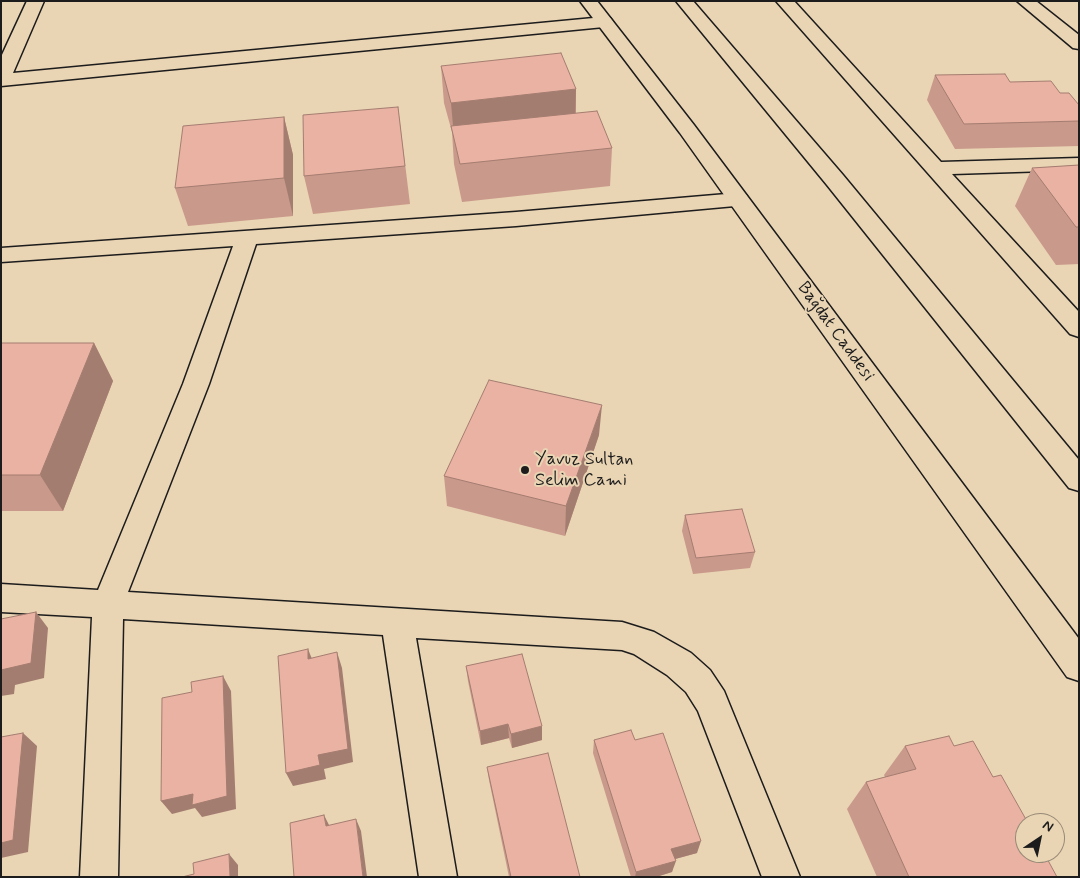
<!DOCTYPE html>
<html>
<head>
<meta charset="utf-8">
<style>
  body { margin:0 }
  #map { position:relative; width:1080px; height:878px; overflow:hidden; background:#e9d4b3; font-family:Mynerve,sans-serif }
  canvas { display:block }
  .frame { position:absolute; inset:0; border:2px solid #1c1c1c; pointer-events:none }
  .north { position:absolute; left:1015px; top:813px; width:50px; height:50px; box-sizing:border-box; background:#e9d4b3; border:1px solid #978a77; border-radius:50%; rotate:34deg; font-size:14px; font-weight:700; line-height:20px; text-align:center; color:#1c1c1c }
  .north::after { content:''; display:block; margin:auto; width:18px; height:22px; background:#1c1c1c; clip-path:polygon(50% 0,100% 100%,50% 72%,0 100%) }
</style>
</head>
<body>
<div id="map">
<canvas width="1080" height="878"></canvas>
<div class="frame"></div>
<div class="north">N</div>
</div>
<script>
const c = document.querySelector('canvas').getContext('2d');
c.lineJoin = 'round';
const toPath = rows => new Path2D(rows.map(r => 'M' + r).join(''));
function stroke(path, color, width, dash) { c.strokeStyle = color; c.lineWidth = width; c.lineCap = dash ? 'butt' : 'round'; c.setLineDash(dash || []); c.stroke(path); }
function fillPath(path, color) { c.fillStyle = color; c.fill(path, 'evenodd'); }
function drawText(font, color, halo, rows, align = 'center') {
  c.font = font + ' Mynerve,sans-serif'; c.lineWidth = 4; c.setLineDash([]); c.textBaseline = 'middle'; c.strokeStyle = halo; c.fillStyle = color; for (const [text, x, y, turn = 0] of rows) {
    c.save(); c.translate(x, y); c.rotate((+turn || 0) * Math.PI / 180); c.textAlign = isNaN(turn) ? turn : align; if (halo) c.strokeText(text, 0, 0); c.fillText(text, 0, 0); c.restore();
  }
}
const minor = toPath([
  [27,1,44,1,13,73,604,17,610,18,613,22,610,26,604,27,1,86,1,57,27,1],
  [776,1,794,1,941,162,1079,158,1079,170,952,174,1079,312,1079,337,1070,334,776,1],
  [1017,1,1036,1,1079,35,1079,49,1073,48,1017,1],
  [738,193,746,195,749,200,746,205,516,226,256,244,209,384,128,592,622,622,654,632,691,653,710,670,724,691,800,877,762,877,698,711,686,692,667,675,634,654,622,650,416,638,457,877,419,877,383,635,123,619,118,877,80,877,92,617,1,612,1,584,98,590,183,384,233,246,1,262,1,248,516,212,738,193]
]);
const primary = toPath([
  [580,1,597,1,694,125,1079,639,1079,681,1067,677,680,133,580,1],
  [676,1,693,1,843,175,1079,460,1079,491,1069,488,827,185,676,1]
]);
const wall = toPath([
  [441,66,576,89,576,113,612,148,610,186,462,202,454,164,452,132,444,103],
  [935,75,1010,82,1060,93,1079,105,1079,146,955,149,927,100],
  [398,107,410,204,313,214,304,176],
  [284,117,293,155,293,216,188,226,175,188],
  [1079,165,1079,264,1056,265,1015,206,1032,168],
  [1,343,94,343,113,381,63,511,1,511],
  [599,435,565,536,447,506,444,476],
  [685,515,755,552,750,568,693,574,682,531],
  [466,666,542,726,542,740,512,748,509,738,481,745,468,681],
  [594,740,635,740,697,853,675,859,672,872,656,877,631,877,593,753],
  [905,746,954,746,993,777,1057,877,877,877,847,809,866,782,885,777,884,775],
  [487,767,580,877,509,877,489,780]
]);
const shadedWall = toPath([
  [576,89,575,126,454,137,451,103],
  [284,117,293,155,293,216,284,178],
  [94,343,113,381,63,511,40,475],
  [602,405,599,435,565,536,566,506],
  [36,612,48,628,44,678,15,685,14,694,1,696,1,670],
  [308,649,314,664,308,659],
  [337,652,342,668,353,762,324,769,326,779,293,786,286,773,318,755],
  [223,676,231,691,236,809,202,817,195,808,172,814,161,801],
  [508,724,509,738,481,745,480,731],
  [542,726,542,740,512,748,511,734],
  [23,733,37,746,28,852,1,858,1,843],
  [324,815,330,827,326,826],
  [356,819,361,831,367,877,363,877],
  [701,841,697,853,668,861,671,849],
  [229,854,238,865,238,877,230,877],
  [676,861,672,872,656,877,635,877,636,872]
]);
const building = toPath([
  [561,53,576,89,451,103,441,66,561,53],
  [1005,74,1010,82,1051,81,1060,93,1069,93,1079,105,1079,121,964,124,935,75,1005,74],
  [398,107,405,166,304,176,303,115,398,107],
  [597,111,612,148,460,164,451,126,597,111],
  [284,117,284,178,175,188,183,126,284,117],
  [1079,165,1079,227,1076,227,1032,168,1079,165],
  [1,343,94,343,40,475,1,475,1,343],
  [489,380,602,405,566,506,444,476,489,380],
  [742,509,755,552,696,558,685,515,742,509],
  [36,612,31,663,1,670,1,671,1,619,36,612],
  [308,649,308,659,337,652,348,749,318,755,320,765,286,773,278,656,308,649],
  [522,654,542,726,511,734,508,724,480,731,466,666,522,654],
  [223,676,227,796,192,805,193,794,161,801,162,698,192,692,191,682,223,676],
  [631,730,635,740,663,733,701,841,671,849,676,861,636,872,594,740,631,730],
  [23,733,13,840,1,843,1,737,23,733],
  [949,736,954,746,973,741,993,777,1001,775,1028,823,1025,823,1025,853,1044,853,1057,877,909,877,866,782,916,769,905,746,949,736],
  [548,753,580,877,511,877,487,767,548,753],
  [324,815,326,826,356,819,363,877,294,877,290,823,324,815],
  [229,854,230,877,182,877,194,874,193,863,229,854]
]);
const markers = [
  [525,470,5,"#1c1c1c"]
];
const streetNames = [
  ["Bağdat Caddesi",835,332,54]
];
const poiNames = [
  ["Yavuz Sultan",535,460],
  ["Selim Cami",535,481]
];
stroke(minor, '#1c1c1c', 3);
stroke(primary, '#1c1c1c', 3);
fillPath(minor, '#e9d4b3');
fillPath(primary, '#e9d4b3');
fillPath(wall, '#c9998b');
fillPath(shadedWall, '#a47d71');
fillPath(building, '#eab2a2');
stroke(building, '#a47d71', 1);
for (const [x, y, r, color] of markers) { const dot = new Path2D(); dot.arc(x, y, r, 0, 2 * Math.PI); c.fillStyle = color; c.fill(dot); stroke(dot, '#e9d4b3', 2); }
drawText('18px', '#1c1c1c', '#e9d4b3', streetNames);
drawText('18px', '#1c1c1c', '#e9d4b3', poiNames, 'left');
</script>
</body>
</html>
